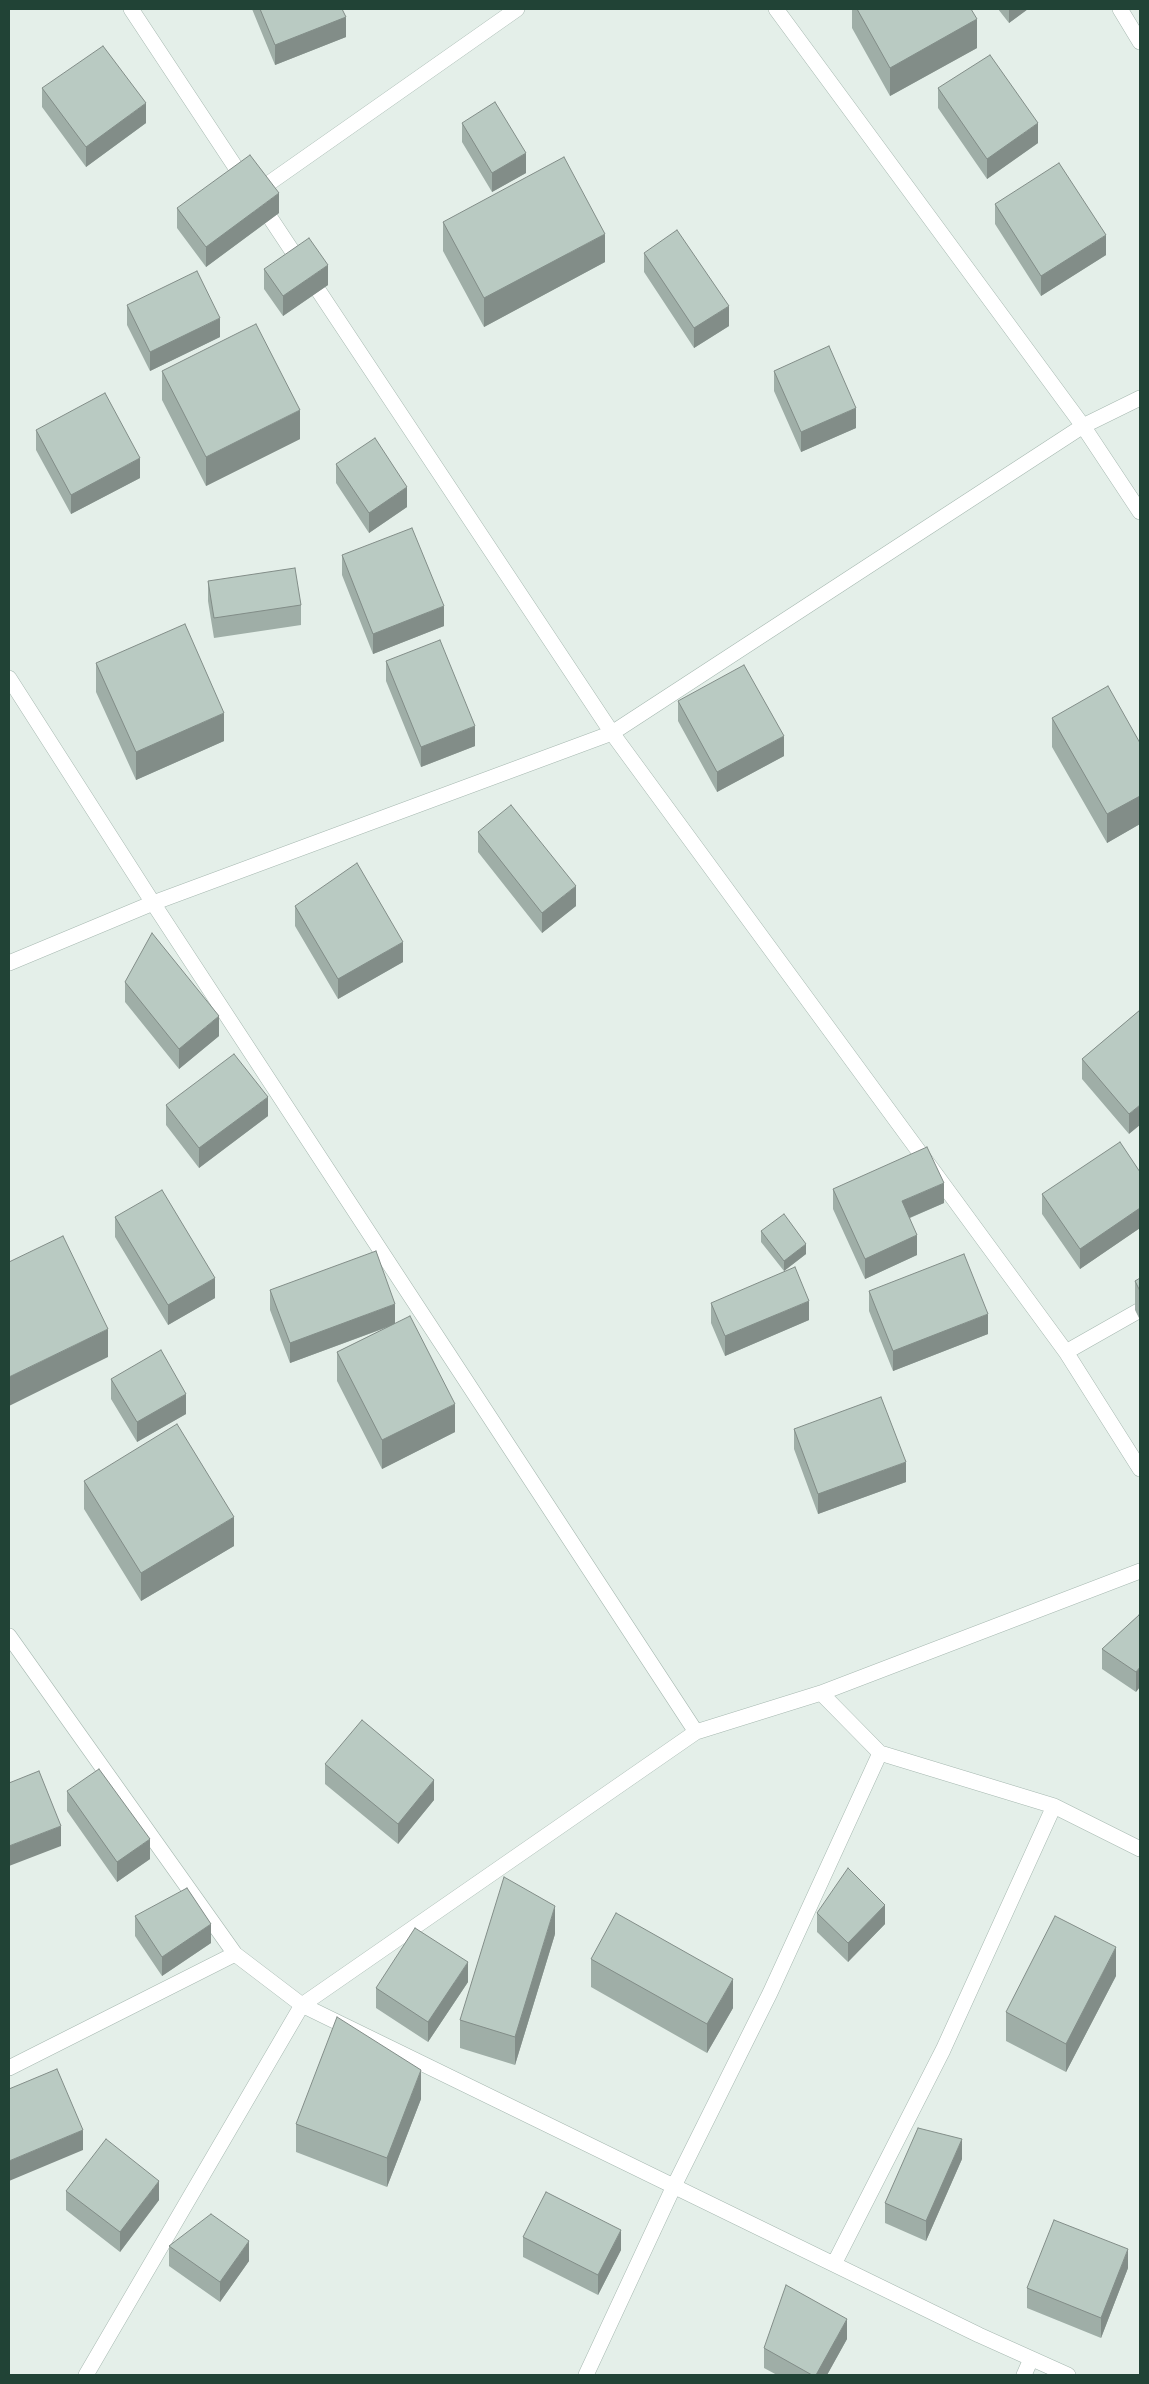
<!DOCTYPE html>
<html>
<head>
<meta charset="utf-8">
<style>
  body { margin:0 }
  #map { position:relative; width:1149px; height:2384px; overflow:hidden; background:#e4efe9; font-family:"Sofia Sans Condensed",sans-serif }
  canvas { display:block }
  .frame { position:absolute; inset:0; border:10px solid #214336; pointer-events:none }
</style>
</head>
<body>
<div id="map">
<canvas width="1149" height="2384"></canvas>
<div class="frame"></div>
</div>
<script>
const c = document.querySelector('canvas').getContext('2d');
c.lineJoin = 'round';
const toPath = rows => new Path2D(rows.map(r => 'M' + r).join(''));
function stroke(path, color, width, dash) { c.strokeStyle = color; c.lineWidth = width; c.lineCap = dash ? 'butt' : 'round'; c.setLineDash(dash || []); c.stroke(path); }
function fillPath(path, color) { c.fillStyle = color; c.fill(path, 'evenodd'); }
const street = toPath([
  [131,9,246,183],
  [776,9,1083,426,1140,512],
  [1120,9,1140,42],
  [255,193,517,9],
  [261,204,612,733,1066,1352,1140,1469],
  [9,678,153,903,696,1732],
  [9,963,153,903,612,733,1083,426,1140,398],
  [1066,1352,1140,1310],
  [9,1636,235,1954,302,2005,979,2335,1068,2375],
  [1054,1806,1140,1849],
  [9,2068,235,1954],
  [834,2264,943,2050,1054,1806,880,1753],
  [86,2375,302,2005,696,1732,821,1693,1140,1571],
  [586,2375,674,2186,770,1993,880,1753,821,1693],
  [1024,2375,1031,2359]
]);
const wall = toPath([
  [252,9,342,9,346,37,275,65],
  [852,9,971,9,977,48,890,96,852,28],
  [998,9,1028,9,1009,23],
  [42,88,146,123,86,167,42,107],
  [938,88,1038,143,987,179,938,108],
  [462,123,526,173,492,192,462,142],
  [995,204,1106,255,1041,296,995,224],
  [177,208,279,213,206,267,177,228],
  [443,222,605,262,484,327,443,251],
  [644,253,729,326,694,348,644,272],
  [264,269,328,285,283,316,264,289],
  [127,305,220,337,150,371,127,325],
  [162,371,300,439,206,486,162,400],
  [774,371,856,428,801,452,774,391],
  [36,430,140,478,71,514,36,450],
  [336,464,407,507,369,533,336,483],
  [342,555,444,626,373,654,342,575],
  [208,581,301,605,301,625,214,638,208,601],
  [386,661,475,746,421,767,386,681],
  [96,663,224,741,136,780,96,692],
  [678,701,784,756,717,792,678,721],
  [1052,718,1140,743,1140,824,1107,843,1052,747],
  [478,832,576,906,542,933,478,852],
  [295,906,403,962,338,999,295,926],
  [125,982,219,1036,179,1069,125,1002],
  [1140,1010,1129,1134,1082,1079,1082,1059],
  [166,1105,268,1116,199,1168,166,1125],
  [1140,1172,1140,1228,1080,1269,1042,1214,1042,1194],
  [833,1189,944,1203,910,1218,917,1255,865,1279,833,1209],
  [115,1217,215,1298,168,1325,115,1237],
  [761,1231,806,1254,784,1271,761,1242],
  [1140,1278,1140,1320,1135,1310,1135,1281],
  [270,1290,395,1323,455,1432,382,1469,337,1381,337,1352,388,1327,290,1363,270,1310],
  [869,1291,988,1334,893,1371,869,1311],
  [711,1303,809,1320,725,1356,711,1323],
  [111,1379,186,1414,137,1442,111,1399],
  [794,1429,906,1482,818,1514,794,1449],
  [84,1481,234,1546,141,1601,84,1509],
  [1139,1615,1136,1692,1102,1669,1102,1649],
  [325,1764,434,1800,398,1844,325,1784],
  [67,1791,150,1859,117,1882,67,1811],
  [817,1913,885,1924,848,1962,817,1932],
  [135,1916,211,1943,162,1976,135,1936],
  [555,1934,515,2065,460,2048,460,2020],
  [591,1959,733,2008,707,2053,591,1987],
  [1116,1976,1066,2072,1006,2041,1006,2012],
  [468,1982,428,2042,376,2008,376,1988],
  [421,2099,387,2187,296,2152,296,2124],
  [962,2159,926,2241,885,2223,885,2203],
  [66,2191,159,2200,120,2252,66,2210],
  [523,2237,621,2250,598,2295,523,2257],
  [169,2246,249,2261,220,2302,169,2266],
  [1128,2268,1101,2338,1027,2308,1027,2288],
  [847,2339,827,2375,777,2375,764,2368,764,2348]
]);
const shadedWall = toPath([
  [1009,9,1028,9,1009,23],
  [346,17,346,37,275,65,275,45],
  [977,19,977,48,890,96,890,68],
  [146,103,146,123,86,167,86,147],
  [1038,123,1038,143,987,179,987,159],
  [526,153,526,173,492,192,492,173],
  [279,193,279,213,206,267,206,247],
  [605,234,605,262,484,327,484,298],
  [1106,235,1106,255,1041,296,1041,276],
  [328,265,328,285,283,316,283,296],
  [729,306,729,326,694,348,694,328],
  [220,318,220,337,150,371,150,352],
  [856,408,856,428,801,452,801,432],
  [300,410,300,439,206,486,206,457],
  [140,458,140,478,71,514,71,495],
  [407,487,407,507,369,533,369,513],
  [444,606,444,626,373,654,373,634],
  [224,713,224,741,136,780,136,752],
  [475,726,475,746,421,767,421,747],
  [784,736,784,756,717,792,717,772],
  [1140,796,1140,824,1107,843,1107,814],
  [576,886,576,906,542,933,542,913],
  [403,942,403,962,338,999,338,979],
  [219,1016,219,1036,179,1069,179,1049],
  [268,1097,268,1116,199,1168,199,1148],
  [1140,1105,1140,1125,1129,1134,1129,1114],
  [944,1183,944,1203,902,1221,902,1201],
  [1140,1208,1140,1228,1080,1269,1080,1249],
  [917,1235,917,1255,865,1279,865,1259],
  [806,1244,806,1254,784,1271,784,1261],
  [215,1278,215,1298,168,1325,168,1305],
  [809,1301,809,1320,725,1356,725,1336],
  [395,1304,395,1324,290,1363,290,1343],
  [988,1314,988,1334,893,1371,893,1351],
  [108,1329,108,1357,9,1406,9,1377],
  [186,1394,186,1414,137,1442,137,1422],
  [455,1404,455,1432,382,1469,382,1440],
  [906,1462,906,1482,818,1514,818,1494],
  [234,1517,234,1546,141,1601,141,1573],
  [1140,1667,1140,1687,1136,1692,1136,1672],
  [434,1780,434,1800,398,1844,398,1824],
  [61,1826,61,1846,9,1866,9,1846],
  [150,1839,150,1859,117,1882,117,1862],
  [885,1905,885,1924,848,1962,848,1943],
  [555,1906,555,1934,515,2065,515,2037],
  [211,1924,211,1943,162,1976,162,1957],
  [1116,1947,1116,1976,1066,2072,1066,2044],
  [468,1962,468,1982,428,2042,428,2022],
  [733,1979,733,2008,707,2053,707,2024],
  [421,2070,421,2099,387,2187,387,2158],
  [83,2130,83,2150,9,2181,9,2161],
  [962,2139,962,2159,926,2241,926,2221],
  [159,2181,159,2200,120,2252,120,2232],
  [621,2230,621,2250,598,2295,598,2275],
  [249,2241,249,2261,220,2302,220,2282],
  [1128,2249,1128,2268,1101,2338,1101,2318],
  [847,2319,847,2339,827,2375,816,2375]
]);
const building = toPath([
  [260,9,342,9,346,17,275,45,260,9],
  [857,9,971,9,977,19,890,68,857,9],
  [103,46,146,103,86,147,42,88,103,46],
  [990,55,1038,123,987,159,938,88,990,55],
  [495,102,526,153,492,173,462,123,495,102],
  [250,155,279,193,206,247,177,208,250,155],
  [564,157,605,234,484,298,443,222,564,157],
  [1059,163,1106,235,1041,276,995,204,1059,163],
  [677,230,729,306,694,328,644,253,677,230],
  [309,238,328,265,283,296,264,269,309,238],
  [197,271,220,318,150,352,127,305,197,271],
  [256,324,300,410,206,457,162,371,256,324],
  [829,346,856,408,801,432,774,371,829,346],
  [105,393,140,458,71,495,36,430,105,393],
  [375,438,407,487,369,513,336,464,375,438],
  [412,528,444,606,373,634,342,555,412,528],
  [295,568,301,605,214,618,208,581,295,568],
  [185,624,224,713,136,752,96,663,185,624],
  [440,640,475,726,421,747,386,661,440,640],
  [744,665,784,736,717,772,678,701,744,665],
  [1108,686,1140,743,1140,796,1107,814,1052,718,1108,686],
  [511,805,576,886,542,913,478,832,511,805],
  [357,863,403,942,338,979,295,906,357,863],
  [152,933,219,1016,179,1049,125,982,152,933],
  [1140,1010,1140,1105,1129,1114,1082,1059,1140,1010],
  [234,1054,268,1097,199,1148,166,1105,234,1054],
  [1120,1142,1140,1172,1140,1208,1080,1249,1042,1194,1120,1142],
  [927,1147,944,1183,902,1201,917,1235,865,1259,833,1189,927,1147],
  [162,1190,215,1278,168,1305,115,1217,162,1190],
  [784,1214,806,1244,784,1261,761,1231,784,1214],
  [63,1236,108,1329,9,1377,9,1262,63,1236],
  [376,1251,395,1304,290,1343,270,1290,376,1251],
  [964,1254,988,1314,893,1351,869,1291,964,1254],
  [795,1267,809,1301,725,1336,711,1303,795,1267],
  [1140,1278,1140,1291,1135,1281,1140,1278],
  [410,1316,455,1404,382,1440,337,1352,410,1316],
  [161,1350,186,1394,137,1422,111,1379,161,1350],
  [881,1397,906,1462,818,1494,794,1429,881,1397],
  [177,1424,234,1517,141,1573,84,1481,177,1424],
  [1139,1615,1140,1616,1140,1667,1136,1672,1102,1649,1139,1615],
  [362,1720,434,1780,398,1824,325,1764,362,1720],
  [99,1769,150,1839,117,1862,67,1791,99,1769],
  [39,1771,61,1826,9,1846,9,1783,39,1771],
  [848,1868,885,1905,848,1943,817,1913,848,1868],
  [504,1877,555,1906,515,2037,460,2020,504,1877],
  [187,1888,211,1924,162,1957,135,1916,187,1888],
  [616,1913,733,1979,707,2024,591,1959,616,1913],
  [1055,1916,1116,1947,1066,2044,1006,2012,1055,1916],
  [415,1928,468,1962,428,2022,376,1988,415,1928],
  [337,2017,421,2070,387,2158,296,2124,337,2017],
  [57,2069,83,2130,9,2161,9,2089,57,2069],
  [918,2128,962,2139,926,2221,885,2203,918,2128],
  [106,2139,159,2181,120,2232,66,2191,106,2139],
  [546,2192,621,2230,598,2275,523,2237,546,2192],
  [211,2214,249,2241,220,2282,169,2246,211,2214],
  [1054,2220,1128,2249,1101,2318,1027,2288,1054,2220],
  [786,2285,847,2319,816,2375,812,2375,764,2348,786,2285]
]);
stroke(street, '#a6b8b0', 16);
stroke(street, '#fff', 15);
fillPath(wall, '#9faea7');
fillPath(shadedWall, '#828d88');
fillPath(building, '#b9cac2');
stroke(building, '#828d88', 1);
</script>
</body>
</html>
